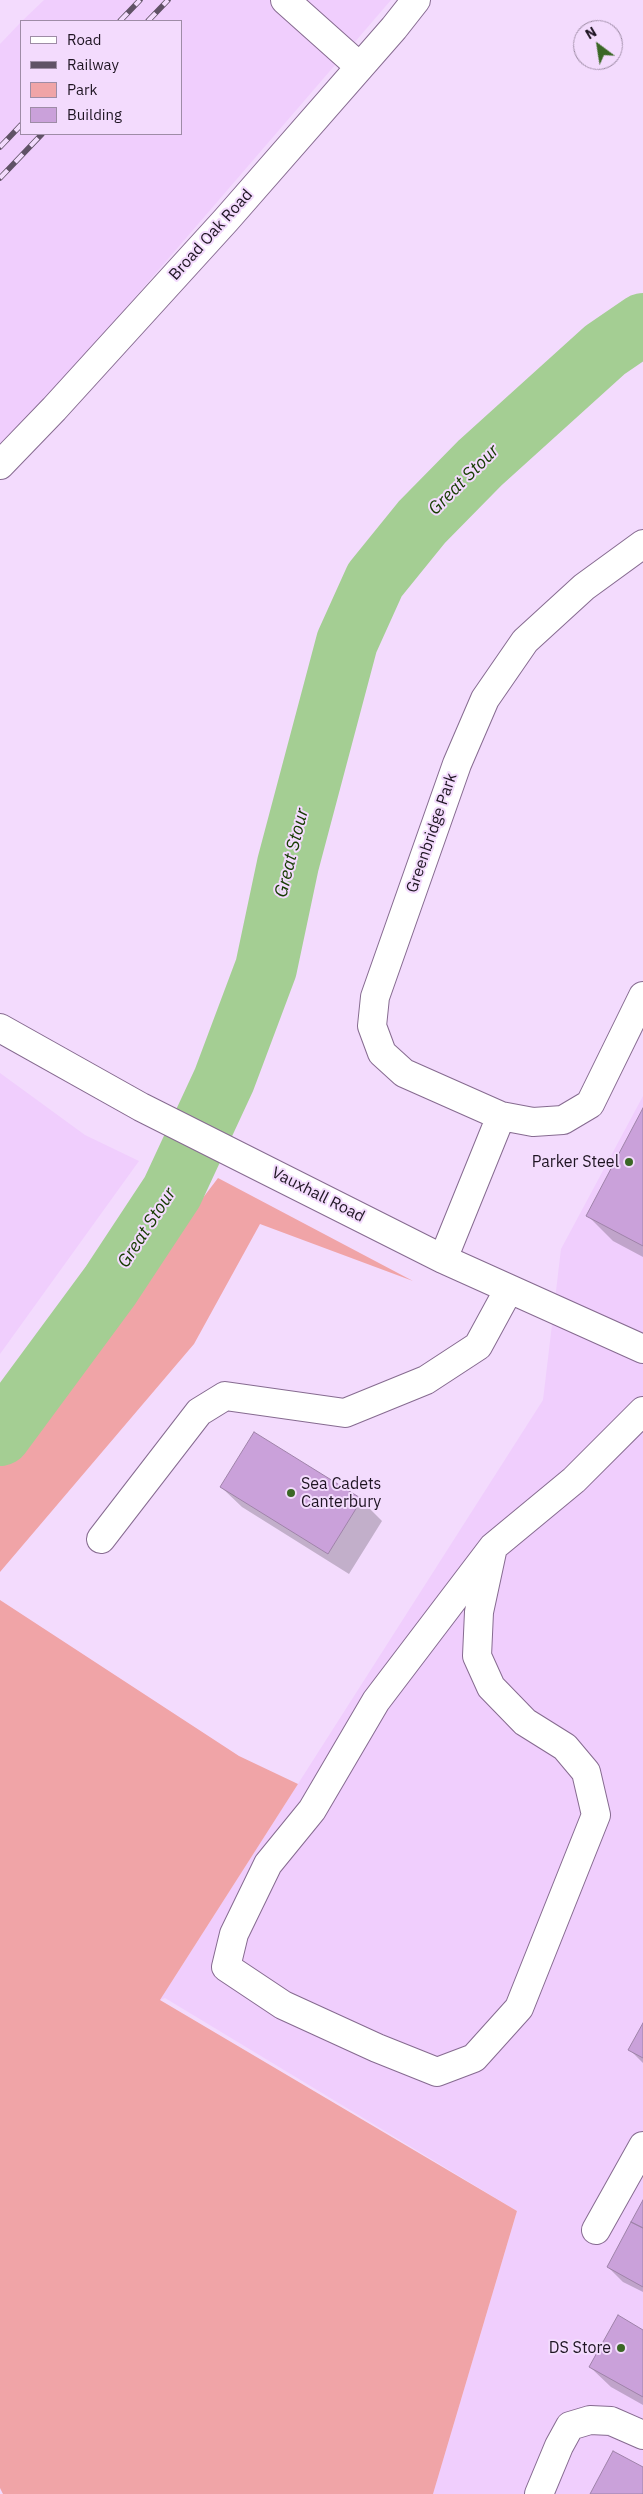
<!DOCTYPE html>
<html>
<head>
<meta charset="utf-8">
<style>
  body { margin:0 }
  #map { position:relative; width:643px; height:2494px; overflow:hidden; background:#f3dbfd; font-family:"IBM Plex Sans",sans-serif }
  canvas { display:block }
  .legend { position:absolute; left:20px; top:20px; width:162px; height:115px; box-sizing:border-box; background:#f3dbfd; border:1px solid #9e8ca6; margin:0; padding:6px 9px; list-style:none; font-size:15px; color:#1f1523 }
  .legend li { display:flex; align-items:center; gap:10px; height:25px }
  .legend b { width:25px; border:1px solid #9e8ca6 }
  .north { position:absolute; left:573px; top:20px; width:50px; height:50px; box-sizing:border-box; background:#f3dbfd; border:1px solid #9e8ca6; border-radius:50%; rotate:329deg; font-size:14px; font-weight:700; line-height:20px; text-align:center; color:#1f1523 }
  .north::after { content:''; display:block; margin:auto; width:18px; height:22px; background:#3a6725; clip-path:polygon(50% 0,100% 100%,50% 72%,0 100%) }
</style>
</head>
<body>
<div id="map">
<canvas width="643" height="2494"></canvas>
<ul class="legend">
<li><b style="height:6px;background:#fff"></b>Road</li>
<li><b style="height:6px;background:#605266"></b>Railway</li>
<li><b style="height:14px;background:#f0a4a7"></b>Park</li>
<li><b style="height:14px;background:#caa1da"></b>Building</li>
</ul>
<div class="north">N</div>
</div>
<script>
const c = document.querySelector('canvas').getContext('2d');
c.lineJoin = 'round';
function fillPath(path, color) { c.fillStyle = color; c.fill(path, 'evenodd'); }
const toPath = rows => new Path2D(rows.map(r => 'M' + r).join(''));
function stroke(path, color, width, dash) { c.strokeStyle = color; c.lineWidth = width; c.lineCap = dash ? 'butt' : 'round'; c.setLineDash(dash || []); c.stroke(path); }
function drawText(font, color, halo, rows, align = 'center') {
  c.font = font + ' "IBM Plex Sans",sans-serif'; c.lineWidth = 4; c.setLineDash([]); c.textBaseline = 'middle'; c.strokeStyle = halo; c.fillStyle = color; for (const [text, x, y, turn = 0] of rows) {
    c.save(); c.translate(x, y); c.rotate((+turn || 0) * Math.PI / 180); c.textAlign = isNaN(turn) ? turn : align; if (halo) c.strokeText(text, 0, 0); c.fillText(text, 0, 0); c.restore();
  }
}
const built = toPath([
  [44,0,391,0,44,403,0,444,0,44,21,22,21,134,181,134,181,21,22,21],
  [0,1073,85,1135,139,1161,0,1354],
  [643,1096,643,2494,433,2494,517,2211,165,1998,160,2000,543,1400,561,1249]
]);
const green = toPath([
  [218,1178,413,1281,260,1224,194,1344,0,1572,0,1465],
  [0,1600,239,1756,298,1784,160,2000,517,2211,433,2494,3,2494,0,2488]
]);
const shadow = toPath([
  [643,1111,643,1257,613,1241,588,1216],
  [254,1434,361,1500,382,1521,349,1574,242,1507,221,1487],
  [643,2025,643,2063,630,2050],
  [643,2203,643,2292,623,2282,608,2267],
  [643,2331,643,2405,611,2387,590,2367]
]);
const river = toPath([
  [0,1435,110,1286,172,1192,224,1080,266,968,288,864,347,642,375,580,422,522,480,463,605,350,643,324]
]);
const building = toPath([
  [643,1108,643,1246,586,1216,643,1108],
  [254,1432,362,1499,328,1554,220,1487,254,1432],
  [643,2023,643,2058,628,2050,643,2023],
  [643,2200,643,2228,631,2222,643,2200],
  [631,2222,643,2228,643,2287,607,2267,631,2222],
  [618,2315,643,2330,643,2397,589,2367,618,2315],
  [613,2451,643,2467,643,2494,590,2494,613,2451]
]);
const minor = toPath([
  [285,0,360,67],
  [0,465,54,409,226,220,394,28,416,0],
  [643,544,584,587,525,641,485,699,457,764,375,997,372,1026,382,1053,404,1073,501,1116,533,1122,563,1120,590,1104,643,996],
  [0,1028,141,1107,443,1259,643,1349],
  [443,1259,501,1116],
  [101,1539,199,1412,225,1396,345,1413,426,1380,478,1346,509,1289],
  [493,1547,479,1612,477,1656,491,1687,525,1722,565,1747,586,1772,596,1815,519,2008,474,2058,437,2072,377,2048,283,2005,226,1967,234,1934,268,1864,312,1810,376,1701,493,1547,574,1480,643,1411],
  [596,2230,643,2146],
  [539,2494,559,2446,570,2426,590,2420,611,2421,643,2435]
]);
const rail = toPath([
  [120,21,140,0],
  [148,21,168,0],
  [0,147,21,125],
  [0,178,42,134]
]);
const markers = [
  [629,1162,5,"#3a6725"],
  [291,1493,5,"#3a6725"],
  [621,2348,5,"#3a6725"]
];
const streetNames = [
  ["Broad Oak Road",211,235,-48],
  ["Greenbridge Park",432,833,-71],
  ["Vauxhall Road",318,1195,27]
];
const poiNames = [
  ["Parker Steel",619,1162],
  ["Sea Cadets",301,1484,"left"],
  ["Canterbury",301,1502,"left"],
  ["DS Store",611,2348]
];
const waterNames = [
  ["Great Stour",464,480,-45],
  ["Great Stour",292,853,-76],
  ["Great Stour",147,1228,-57]
];
fillPath(built, '#f0cefd');
fillPath(green, '#f0a4a7');
fillPath(shadow, '#0003');
stroke(river, '#a4ce93', 62);
fillPath(building, '#caa1da');
stroke(building, '#9f83a9', 1);
stroke(minor, '#866b90', 30);
stroke(minor, '#fff', 28);
stroke(rail, '#605266', 5.5);
stroke(rail, '#f3dbfd', 4, [11]);
for (const [x, y, r, color] of markers) { const dot = new Path2D(); dot.arc(x, y, r, 0, 2 * Math.PI); c.fillStyle = color; c.fill(dot); stroke(dot, '#f3dbfd', 2); }
drawText('16px', '#1f1523', '#f3dbfd', streetNames);
drawText('16px', '#1f1523', '#f3dbfd', poiNames, 'right');
drawText('italic 18px', '#163c00', '#f3dbfd', waterNames);
</script>
</body>
</html>
